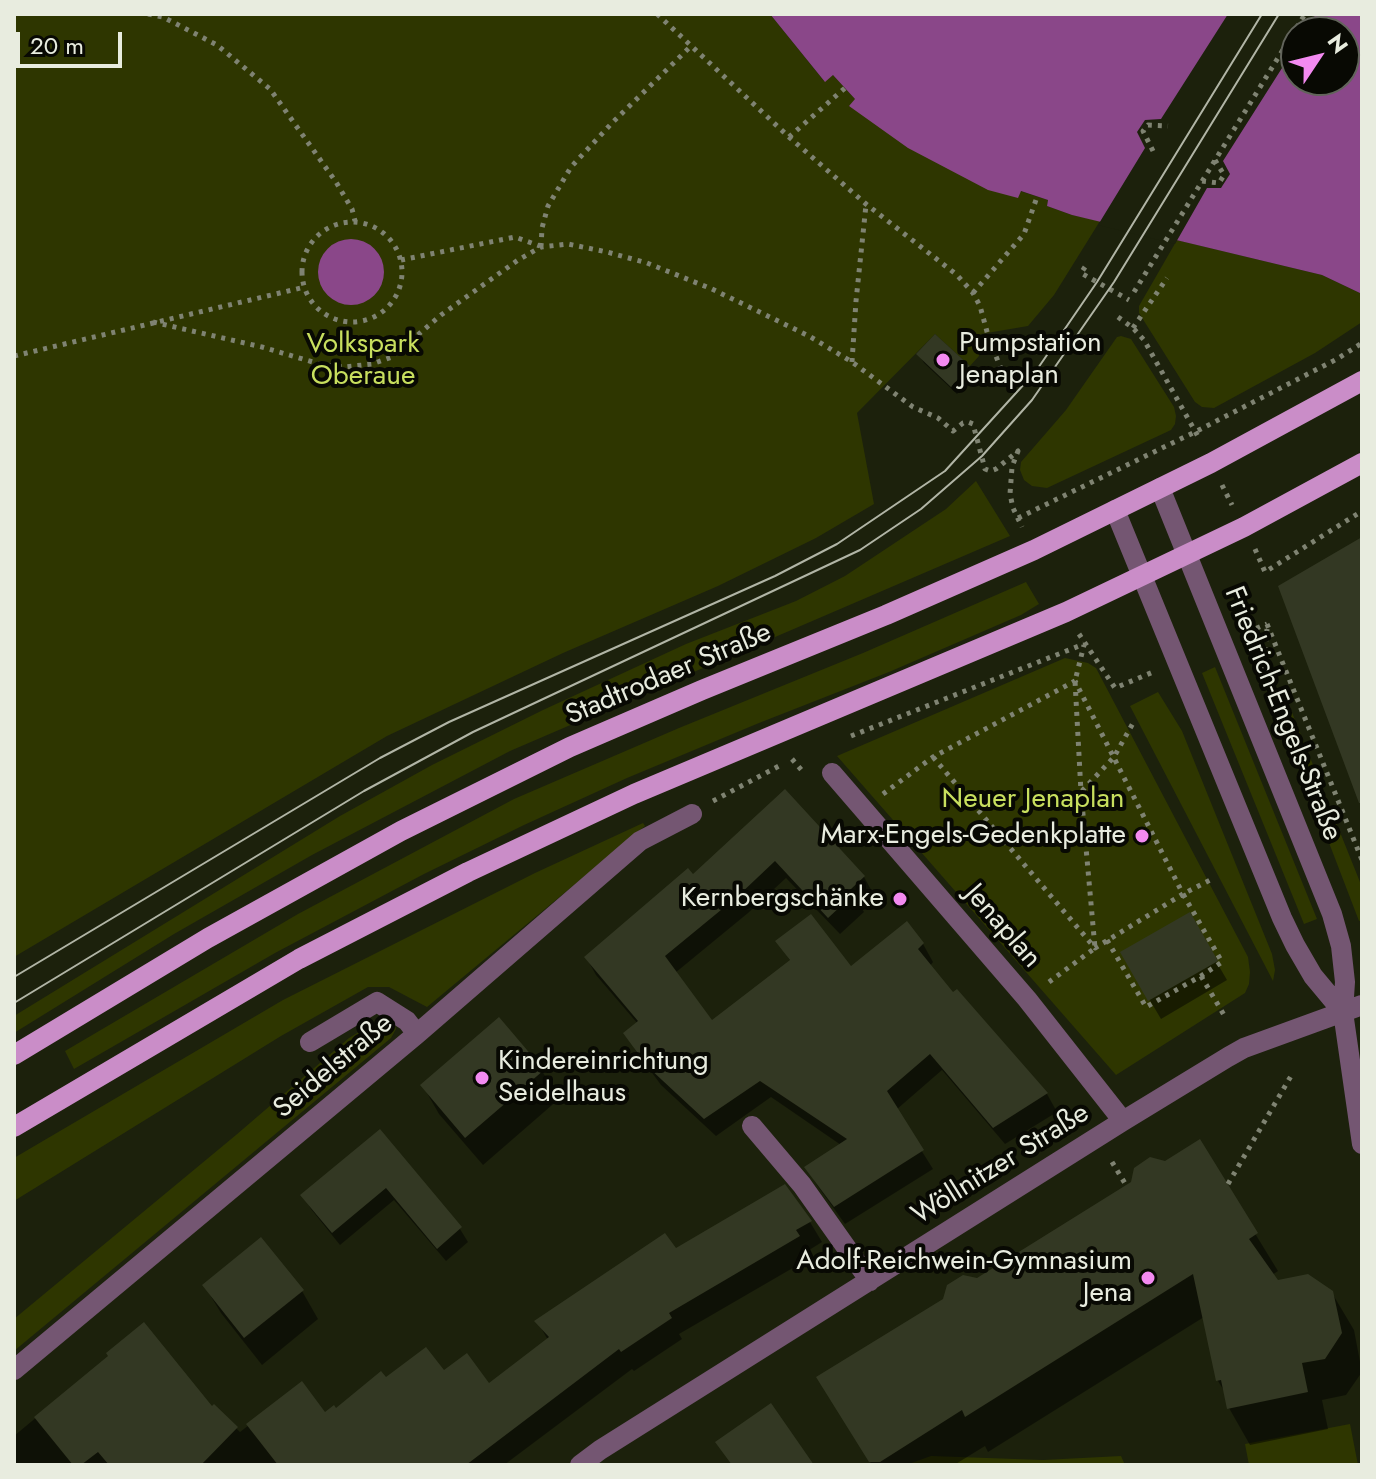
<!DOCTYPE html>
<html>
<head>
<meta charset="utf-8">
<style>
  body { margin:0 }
  #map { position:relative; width:1376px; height:1479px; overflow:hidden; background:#1c210c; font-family:Jost,sans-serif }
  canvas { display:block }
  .frame { position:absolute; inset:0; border:16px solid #e8ecdf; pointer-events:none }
  .north { position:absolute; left:1280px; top:16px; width:80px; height:80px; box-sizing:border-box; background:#080903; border:2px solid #62645b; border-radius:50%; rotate:55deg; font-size:22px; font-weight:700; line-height:32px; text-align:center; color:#e8ecdf }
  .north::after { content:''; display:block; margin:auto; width:28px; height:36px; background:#f38af1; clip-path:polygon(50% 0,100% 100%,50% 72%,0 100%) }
  .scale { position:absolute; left:16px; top:32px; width:106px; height:36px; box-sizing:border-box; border:4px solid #e8ecdf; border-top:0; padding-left:10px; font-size:24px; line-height:28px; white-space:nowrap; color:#e8ecdf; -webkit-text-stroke:6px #080903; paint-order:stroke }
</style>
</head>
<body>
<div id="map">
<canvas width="1376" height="1479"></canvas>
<div class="frame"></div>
<div class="north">N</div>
<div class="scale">20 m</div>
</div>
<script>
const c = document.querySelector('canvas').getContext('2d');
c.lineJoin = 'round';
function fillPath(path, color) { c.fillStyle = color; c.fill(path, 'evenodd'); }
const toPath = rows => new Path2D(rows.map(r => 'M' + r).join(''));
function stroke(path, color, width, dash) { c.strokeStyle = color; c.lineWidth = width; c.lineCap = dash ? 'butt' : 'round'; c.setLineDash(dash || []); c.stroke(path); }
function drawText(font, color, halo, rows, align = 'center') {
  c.font = font + ' Jost,sans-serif'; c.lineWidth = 8; c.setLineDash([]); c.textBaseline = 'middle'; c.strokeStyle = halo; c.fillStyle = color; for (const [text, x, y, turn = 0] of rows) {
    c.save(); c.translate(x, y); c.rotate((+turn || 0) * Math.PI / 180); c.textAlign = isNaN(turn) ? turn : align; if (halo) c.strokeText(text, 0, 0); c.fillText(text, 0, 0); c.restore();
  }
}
const green = toPath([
  [14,14,770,14,824,81,833,75,856,100,849,106,1018,197,1020,191,1048,200,1047,206,1072,215,1100,221,1054,295,1028,326,981,334,979,356,970,366,935,334,857,413,874,504,816,538,718,586,563,653,387,736,14,957],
  [1177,240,1322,275,1362,294,1362,322,1315,353,1214,408,1202,407,1195,402,1139,313,1139,306],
  [1121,336,1131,339,1174,407,1176,416,1175,424,1171,430,1047,488,1032,486,1024,480,1020,470,1021,462,1066,410,1117,337],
  [976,481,1010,536,510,751,312,855,174,934,14,1033,14,1016,340,816,432,765,543,710,686,644,796,601,845,576,946,509],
  [1026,582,1039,604,1021,615,889,672,759,723,627,778,524,825,424,874,275,953,74,1069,65,1051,298,914,514,799,679,728,863,653],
  [1065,658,1088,663,1096,668,1248,957,1250,972,1249,984,1245,993,1116,1075,837,756],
  [1215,667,1317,919,1304,924,1202,673],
  [1158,692,1182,731,1272,954,1275,970,1273,981,1130,706],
  [1291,710,1362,887,1362,920,1359,921,1280,715],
  [643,823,645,826,427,1007,389,987,368,987,281,1036,14,1201,14,1158,283,1000,535,873],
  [387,1018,394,1021,396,1029,391,1038,14,1351,14,1319,236,1135,349,1038,378,1020],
  [1350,1424,1358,1465,1249,1465,1245,1444],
  [931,1456,1043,1460,1121,1456,1125,1465,906,1465]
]);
const water = toPath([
  [770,14,1362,14,1362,294,1322,275,1072,215,1047,206,1048,200,1021,191,1018,198,988,190,908,148,849,106,855,99,833,75,825,82],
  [1296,32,1344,32,1344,80,1296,80],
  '318 272a33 33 0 1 1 66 0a33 33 0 1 1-66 0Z'
]);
const pier = toPath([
  [1228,14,1316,14,1305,32,1296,32,1296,46,1223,161,1230,174,1221,188,1207,188,1175,244,1098,225,1145,148,1137,132,1145,120,1161,119]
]);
const shadow = toPath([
  [919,355,969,367,974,376,957,394,924,363],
  [784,792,864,877,874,895,861,907,864,912,840,934,786,878,748,913,675,973,712,1022,791,962,778,941,851,968,906,924,923,944,933,962,930,966,953,994,957,992,1047,1094,1057,1112,1005,1144,942,1070,896,1110,933,1169,845,1224,817,1185,806,1167,841,1145,771,1097,716,1136,661,1085,636,1051,626,1033,638,1024,596,975,586,957,693,877],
  [1189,915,1227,980,1161,1019,1122,953],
  [542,1071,559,1099,483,1165,439,1114,423,1086],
  [379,1132,460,1229,468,1242,446,1261,394,1200,340,1245,311,1209,303,1196],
  [1199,1142,1278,1271,1272,1275,1277,1282,1332,1293,1354,1330,1362,1372,1346,1395,1322,1400,1328,1429,1250,1445,1229,1408,1226,1394,1218,1381,1204,1317,988,1452,985,1446,954,1465,872,1465,840,1414,978,1280],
  [810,1222,822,1242,806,1252,810,1258,679,1334,682,1339,634,1371,632,1369,504,1465,14,1465,14,1436,110,1356,212,1409,214,1407,240,1432,302,1384,325,1414,336,1411,386,1380,443,1373,489,1386,548,1340,537,1321,676,1251],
  [204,1285,302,1291,318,1319,262,1365,221,1313]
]);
const building = toPath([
  [935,334,970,366,951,387,916,354],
  [1362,537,1362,803,1359,803,1278,586],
  [785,789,865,876,851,889,855,893,828,918,775,861,738,896,665,956,712,1020,790,960,775,941,811,914,851,966,907,921,924,943,918,949,953,992,957,989,1048,1093,993,1128,930,1054,887,1091,924,1150,834,1207,804,1167,847,1139,760,1081,704,1119,648,1067,623,1033,638,1021,584,957,688,868,693,874],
  [1190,912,1218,961,1148,1001,1120,952],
  [499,1017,544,1070,465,1138,420,1085],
  [380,1129,462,1227,437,1249,386,1188,332,1233,300,1195],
  [1200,1139,1258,1233,1249,1239,1278,1280,1308,1274,1333,1291,1342,1333,1325,1359,1302,1363,1308,1392,1227,1409,1221,1380,1216,1381,1193,1274,965,1417,962,1410,880,1462,869,1462,816,1377,943,1299,947,1285,963,1275,977,1278,1131,1182,1134,1168,1150,1157,1165,1161],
  [785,1184,812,1221,796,1230,800,1236,669,1313,672,1318,621,1352,619,1349,466,1465,278,1465,246,1424,302,1381,325,1412,334,1405,336,1408,381,1371,386,1377,426,1347,444,1370,467,1353,489,1383,549,1337,534,1321,665,1233,676,1248],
  [261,1237,304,1290,244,1338,202,1285],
  [144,1322,212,1406,214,1404,238,1427,201,1465,109,1465,98,1452,81,1465,73,1465,34,1417,108,1356,106,1353],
  [771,1403,814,1465,732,1465,715,1442]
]);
const path = toPath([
  [148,14,163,17,217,45,270,89,336,182,352,209,355,221],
  [657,14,789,137,866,204,957,275,973,293,980,306,989,339,1004,376],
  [789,137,845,88],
  [1153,151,1143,131,1148,125,1168,126],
  [1202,181,1219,183,1224,175,1215,160],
  '302 272a50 50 0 1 1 100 0a50 50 0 1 1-100 0Z',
  [541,247,542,228,548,206,571,167,612,123,691,46],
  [401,260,515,237,540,246],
  [1085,267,1081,273,1129,300],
  [1134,292,1305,14],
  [973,293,1024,234,1037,197],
  [1118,317,1133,328,1144,340,1200,440],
  [153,322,262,347,323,365,344,367,372,364,392,357,441,315,518,260,541,247,568,244,607,252,647,263,712,289,809,336,852,362,913,407,938,418,953,431,963,423,968,422,973,424,985,469,991,471,996,469,1018,451,1012,467,1010,494,1013,508,1022,527],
  [1133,328,1167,278],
  [14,356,305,287],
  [852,362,856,301,866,205],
  [1222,485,1232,505],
  [1018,518,1195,432,1337,359,1362,343],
  [1255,549,1265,572,1362,511],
  [1267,624,1362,860],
  [1247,632,1267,624],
  [1079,634,1115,688,1153,672],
  [1264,671,1267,629],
  [851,736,1084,644],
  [933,757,1095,948,1183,894,1075,681],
  [792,759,805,774],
  [1082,791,1114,757,1133,723],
  [883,794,933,757,1075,681],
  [713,801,779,766],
  [1107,940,1146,1007,1201,976,1222,962,1183,894,1212,879],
  [1201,976,1224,1015],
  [1049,982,1095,948,1081,792,1075,681,1084,645],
  [1112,1162,1126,1185],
  [1228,1184,1291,1076]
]);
const minor = toPath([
  [1160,488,1332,914,1341,946,1345,982,1343,1012,1362,1144],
  [1115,510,1282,918,1295,945,1313,976,1343,1012],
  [832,773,1027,999,1123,1121],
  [310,1042,377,1002,407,1021,417,1034],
  [752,1126,802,1185,870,1281],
  [14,1370,417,1034,640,841,692,814],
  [580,1465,600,1450,1123,1121,1228,1057,1244,1048,1362,1005]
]);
const major = toPath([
  [14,1055,208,938,401,831,570,747,702,690,886,615,1034,550,1211,463,1362,381],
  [14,1127,299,959,468,872,634,794,1066,612,1244,527,1362,463]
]);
const tram = toPath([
  [14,977,380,758,449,722,775,576,837,544,945,471,1036,371,1097,282,1262,14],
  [14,1003,364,791,473,732,860,550,921,509,982,456,1032,400,1114,282,1279,14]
]);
const markers = [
  [943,360,8,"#f38af1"],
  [1142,836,8,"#f38af1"],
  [900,899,8,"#f38af1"],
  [482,1078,8,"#f38af1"],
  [1148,1278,8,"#f38af1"]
];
const poiNames = [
  ["Pumpstation",959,344,"left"],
  ["Jenaplan",959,376,"left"],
  ["Marx-Engels-Gedenkplatte",1126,836],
  ["Kernbergschänke",884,899],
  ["Kindereinrichtung",498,1062,"left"],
  ["Seidelhaus",498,1094,"left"],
  ["Adolf-Reichwein-Gymnasium",1132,1262],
  ["Jena",1132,1294]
];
const parkNames = [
  ["Volkspark",363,345],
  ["Oberaue",363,377],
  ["Neuer Jenaplan",1033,800]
];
const streetNames = [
  ["Stadtrodaer Straße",669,675,-23],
  ["Friedrich-Engels-Straße",1282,714,68],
  ["Jenaplan",1002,927,49],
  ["Seidelstraße",334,1067,-40],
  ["Wöllnitzer Straße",1001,1165,-32]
];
fillPath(green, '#2e3600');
fillPath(water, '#8a4789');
fillPath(pier, '#1c210c');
fillPath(shadow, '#0007');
fillPath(building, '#333823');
stroke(path, '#7f8372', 5, [4, 6]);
stroke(minor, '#745672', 20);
stroke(major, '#ca8dc8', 20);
stroke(tram, '#b1b5a6', 2);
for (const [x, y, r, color] of markers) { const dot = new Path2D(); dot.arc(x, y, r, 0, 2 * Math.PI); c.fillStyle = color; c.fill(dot); stroke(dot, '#080903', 3); }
drawText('28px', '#e8ecdf', '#080903', poiNames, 'right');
drawText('28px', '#c8df5e', '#080903', parkNames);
drawText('28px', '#e8ecdf', '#080903', streetNames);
</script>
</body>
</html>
